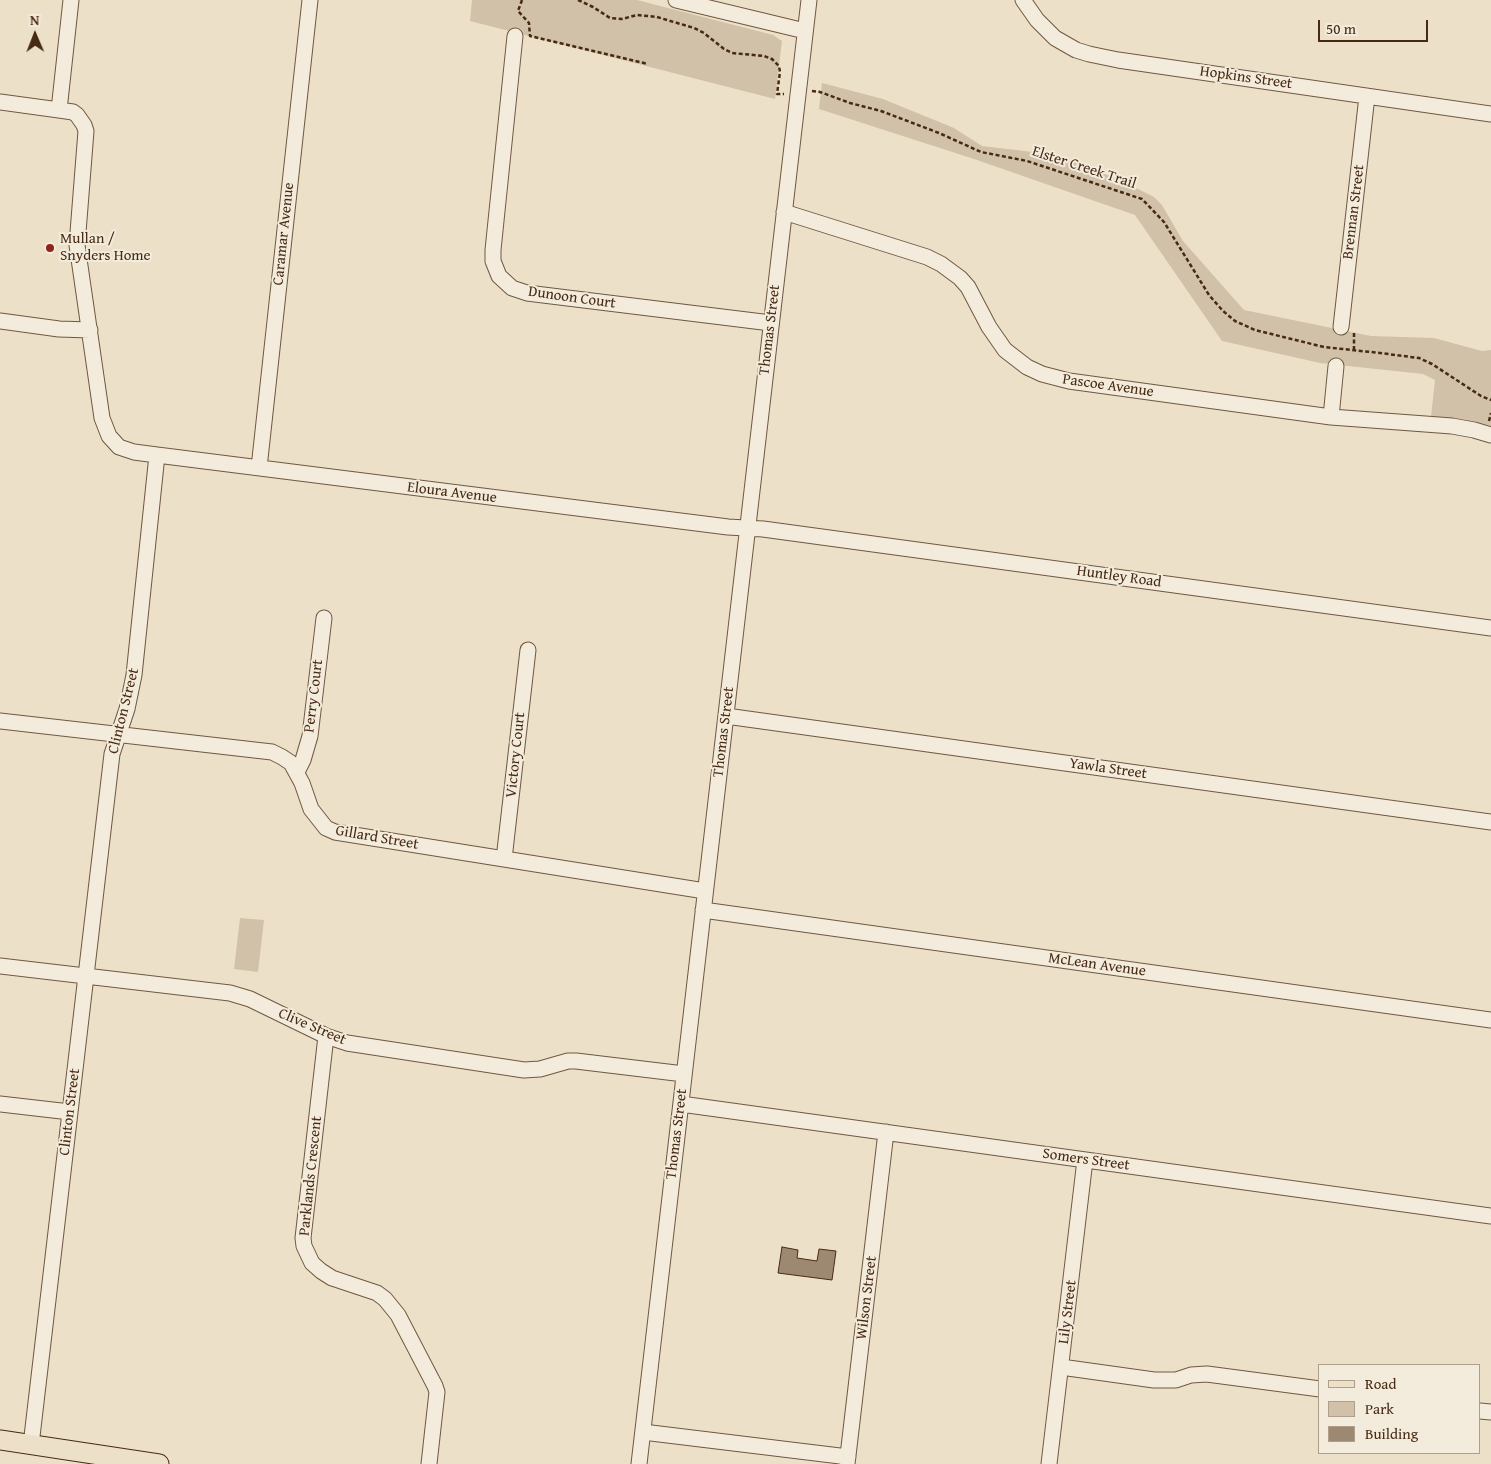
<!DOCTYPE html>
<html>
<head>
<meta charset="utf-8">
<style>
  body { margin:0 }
  #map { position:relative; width:1491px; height:1464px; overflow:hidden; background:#ede0c8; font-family:"Gentium Book Plus",serif }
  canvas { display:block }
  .legend { position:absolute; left:1318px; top:1364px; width:162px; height:90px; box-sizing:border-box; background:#f3ebdb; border:1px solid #ae9e8b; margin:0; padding:6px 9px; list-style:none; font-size:15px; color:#472a13 }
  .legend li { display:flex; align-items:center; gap:10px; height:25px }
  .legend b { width:25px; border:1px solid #ae9e8b }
  .north { position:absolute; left:10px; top:10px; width:50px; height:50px; -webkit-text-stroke:4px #f3ebdb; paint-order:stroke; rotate:359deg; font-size:14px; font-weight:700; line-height:20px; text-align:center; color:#472a13 }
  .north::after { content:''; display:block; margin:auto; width:18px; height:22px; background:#472a13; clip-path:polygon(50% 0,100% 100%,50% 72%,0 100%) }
  .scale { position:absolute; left:1318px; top:20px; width:110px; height:22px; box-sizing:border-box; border:2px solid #472a13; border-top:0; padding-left:6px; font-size:15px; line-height:18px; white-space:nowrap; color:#472a13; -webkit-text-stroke:4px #f3ebdb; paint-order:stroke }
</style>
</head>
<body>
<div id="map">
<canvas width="1491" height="1464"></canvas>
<ul class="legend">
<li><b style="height:6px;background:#ede0c8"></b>Road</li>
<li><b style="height:14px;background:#d1c1a9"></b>Park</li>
<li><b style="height:14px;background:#9d8971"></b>Building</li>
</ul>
<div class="north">N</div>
<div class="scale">50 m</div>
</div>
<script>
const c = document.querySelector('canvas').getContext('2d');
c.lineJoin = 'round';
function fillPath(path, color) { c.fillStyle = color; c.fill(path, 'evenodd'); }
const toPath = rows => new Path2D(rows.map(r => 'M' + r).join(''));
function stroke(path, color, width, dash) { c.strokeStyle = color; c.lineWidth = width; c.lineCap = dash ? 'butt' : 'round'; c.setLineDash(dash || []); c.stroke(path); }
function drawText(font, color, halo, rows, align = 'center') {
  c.font = font + ' "Gentium Book Plus",serif'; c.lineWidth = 4; c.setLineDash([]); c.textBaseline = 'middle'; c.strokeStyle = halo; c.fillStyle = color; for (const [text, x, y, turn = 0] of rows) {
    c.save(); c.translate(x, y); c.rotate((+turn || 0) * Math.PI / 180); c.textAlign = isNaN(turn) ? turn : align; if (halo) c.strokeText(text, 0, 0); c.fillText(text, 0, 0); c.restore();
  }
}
const green = toPath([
  [472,0,637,0,773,35,782,41,775,99,470,21],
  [822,83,883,99,954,128,982,146,1058,155,1120,180,1154,197,1162,205,1183,241,1244,310,1371,336,1434,338,1482,351,1491,350,1491,427,1463,419,1431,417,1435,380,1423,374,1320,363,1222,341,1135,215,974,159,819,109],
  [240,918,264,920,258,972,234,969]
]);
const building = toPath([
  [782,1247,798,1250,797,1258,817,1261,819,1249,836,1251,832,1280,778,1273,782,1247]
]);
const path = toPath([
  [522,0,518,11,529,23,530,36,648,64],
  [578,0,593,7,610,18,622,19,637,15,657,17,694,28,704,33,724,49,732,53,764,56,772,59,779,66,780,72,777,94,784,94],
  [812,91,820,92,850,103,881,111,939,133,981,152,1027,161,1142,199,1164,222,1209,295,1223,311,1235,321,1255,330,1324,347,1380,353,1419,358,1432,364,1481,396,1491,400],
  [1354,333,1354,350],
  [1489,421,1491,413]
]);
const minor = toPath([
  [676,0,805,31],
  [1023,0,1037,20,1055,38,1076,50,1089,54,1118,60,1491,114],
  [515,36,493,250,493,261,499,276,512,288,527,293,771,323],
  [0,102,59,110],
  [784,212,927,257,941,264,960,278,968,287,989,327,1005,350,1027,367,1042,374,1069,381,1331,417,1452,426,1474,430,1491,435],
  [0,321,59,329,90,330],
  [1341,327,1367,96],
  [1331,417,1336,366],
  [157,455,728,527,763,529,1491,628],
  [259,468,310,0],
  [726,716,1491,822],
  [0,721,272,752,282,757,291,763,302,783,311,809,326,828,335,832,705,891],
  [297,772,303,760,310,736,324,618],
  [504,859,528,650],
  [703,910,1491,1020],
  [0,966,230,993,250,999,326,1036,347,1043,524,1070,540,1069,568,1061,576,1061,684,1074],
  [326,1036,303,1238,304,1246,312,1263,321,1271,332,1278,377,1293,385,1299,398,1315,435,1386,437,1392,429,1464],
  [0,1104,70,1112],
  [681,1104,1491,1216],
  [1061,1367,1154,1380,1176,1380,1191,1375,1207,1374,1320,1389],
  [1480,1411,1491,1412],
  [643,1432,848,1457],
  [31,1445,112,754,127,709,134,675,157,455,134,452,119,447,109,436,102,418,77,245,86,131,84,125,77,115,73,112,59,110,71,0],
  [639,1464,809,0],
  [847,1464,886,1132],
  [1049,1464,1085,1160]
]);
const major = toPath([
  [0,1440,159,1464]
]);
const markers = [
  [50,248,5,"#8f2418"]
];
const streetNames = [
  ["Hopkins Street",1246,78,8],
  ["Elster Creek Trail",1084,168,18],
  ["Brennan Street",1354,212,-83],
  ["Caramar Avenue",284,234,-84],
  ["Dunoon Court",572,298,8],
  ["Thomas Street",770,330,-83],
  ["Pascoe Avenue",1108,386,8],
  ["Eloura Avenue",452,493,7],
  ["Huntley Road",1119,577,8],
  ["Perry Court",314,696,-83],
  ["Clinton Street",124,711,-76],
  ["Thomas Street",724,732,-83],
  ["Victory Court",516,755,-84],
  ["Yawla Street",1108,769,8],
  ["Gillard Street",377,838,10],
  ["McLean Avenue",1097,965,8],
  ["Clive Street",312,1027,23],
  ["Clinton Street",70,1112,-83],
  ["Thomas Street",677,1134,-83],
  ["Somers Street",1086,1160,8],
  ["Parklands Crescent",311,1176,-84],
  ["Wilson Street",867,1298,-83],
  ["Lily Street",1068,1312,-83]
];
const poiNames = [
  ["Mullan /",60,239],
  ["Snyders Home",60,256]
];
fillPath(green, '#d1c1a9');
fillPath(building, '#9d8971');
stroke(building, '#472a13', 1);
stroke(minor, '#705840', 17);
stroke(major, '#472a13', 21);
stroke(path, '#472a13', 2.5, [4, 2.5]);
stroke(minor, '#f3ebdb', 15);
stroke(major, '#ede0c8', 19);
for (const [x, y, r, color] of markers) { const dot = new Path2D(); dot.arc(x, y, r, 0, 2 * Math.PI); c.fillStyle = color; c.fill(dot); stroke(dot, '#f3ebdb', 2); }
drawText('15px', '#472a13', '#f3ebdb', streetNames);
drawText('15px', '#472a13', '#f3ebdb', poiNames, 'left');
</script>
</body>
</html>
